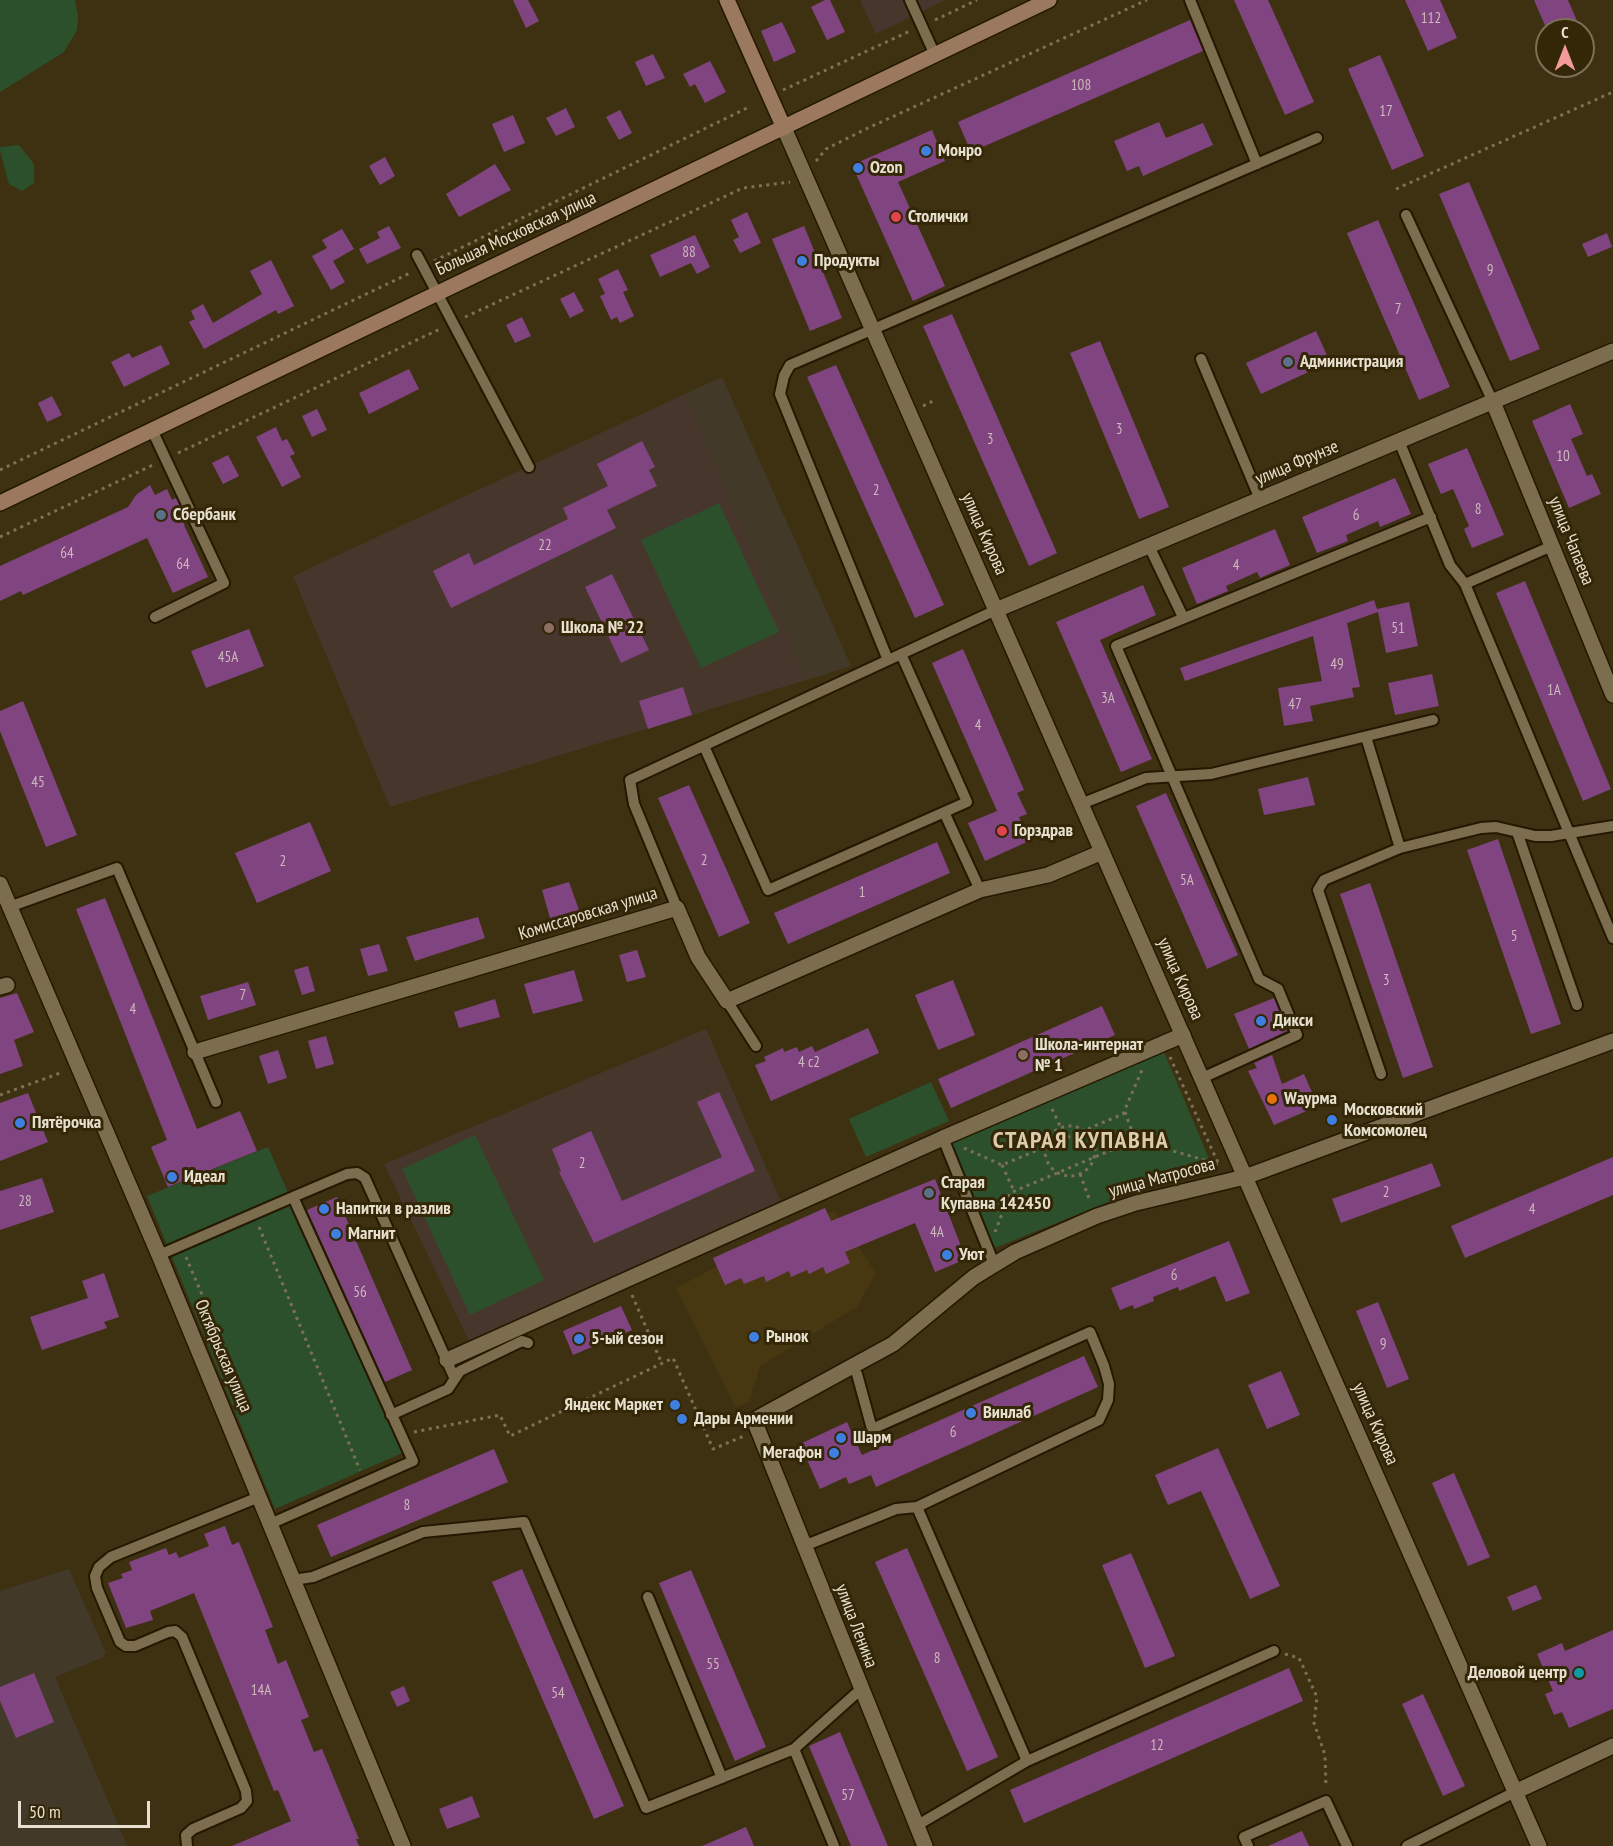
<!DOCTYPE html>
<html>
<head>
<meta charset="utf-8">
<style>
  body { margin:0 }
  #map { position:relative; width:1613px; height:1846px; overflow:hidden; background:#3e3112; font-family:"PT Sans Narrow",sans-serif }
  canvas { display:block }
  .north { position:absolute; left:1535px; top:18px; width:60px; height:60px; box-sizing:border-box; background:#332708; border:2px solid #7b7158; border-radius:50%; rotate:0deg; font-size:16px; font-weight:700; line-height:24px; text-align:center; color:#e8e0cf }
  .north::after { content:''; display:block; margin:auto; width:21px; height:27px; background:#f59b9b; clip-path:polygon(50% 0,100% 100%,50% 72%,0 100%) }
  .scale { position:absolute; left:18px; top:1801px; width:132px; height:27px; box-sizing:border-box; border:3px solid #e8e0cf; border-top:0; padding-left:8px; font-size:18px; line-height:21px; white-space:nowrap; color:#e8e0cf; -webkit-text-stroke:4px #332708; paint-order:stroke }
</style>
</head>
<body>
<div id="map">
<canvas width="1613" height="1846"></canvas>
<div class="north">С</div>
<div class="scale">50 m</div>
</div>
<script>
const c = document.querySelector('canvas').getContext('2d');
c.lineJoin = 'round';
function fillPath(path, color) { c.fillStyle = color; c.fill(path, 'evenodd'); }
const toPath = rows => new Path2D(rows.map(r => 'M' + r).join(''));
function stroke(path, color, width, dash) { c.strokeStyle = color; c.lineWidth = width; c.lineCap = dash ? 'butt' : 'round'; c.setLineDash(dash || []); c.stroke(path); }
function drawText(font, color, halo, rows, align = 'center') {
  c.font = font + ' "PT Sans Narrow",sans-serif'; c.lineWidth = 6; c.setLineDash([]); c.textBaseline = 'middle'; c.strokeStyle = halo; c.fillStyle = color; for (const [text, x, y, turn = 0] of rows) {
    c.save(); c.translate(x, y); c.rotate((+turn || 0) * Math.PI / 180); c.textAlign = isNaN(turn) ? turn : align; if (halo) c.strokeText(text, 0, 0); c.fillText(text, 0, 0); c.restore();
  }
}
const built = toPath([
  [834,1211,876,1273,857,1307,760,1366,749,1402,736,1407,676,1288,777,1235]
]);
const industrial = toPath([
  [722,377,851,666,806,680,685,394],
  [69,1569,106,1653,102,1658,55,1677,127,1846,0,1846,0,1591]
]);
const education = toPath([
  [860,0,945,0,876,34],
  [685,394,806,680,390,807,293,576],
  [706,1029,781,1202,471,1345,384,1164]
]);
const green = toPath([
  [0,0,75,0,78,16,77,30,64,52,0,92],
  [19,145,34,164,34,183,22,191,9,184,0,151,0,147],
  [719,503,779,632,701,668,641,540],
  [1164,1052,1210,1161,992,1249,950,1144],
  [931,1082,949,1121,866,1157,849,1119],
  [475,1135,544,1280,470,1315,402,1169],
  [268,1147,402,1453,275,1509,147,1196]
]);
const building = toPath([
  [513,0,528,0,539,21,526,28],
  [825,0,830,0,845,32,827,40,811,7],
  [1234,0,1268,0,1314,102,1285,115],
  [1405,0,1440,0,1457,38,1428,51],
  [1534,0,1568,0,1581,30,1547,30],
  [1190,20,1203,51,971,152,958,122],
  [782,22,796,52,774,62,761,31],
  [653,54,665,78,646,86,635,62],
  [1380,55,1424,156,1392,170,1348,69],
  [710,61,726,92,705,103,695,84,690,87,683,74],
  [566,108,575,127,556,136,546,118],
  [620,110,632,133,619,140,606,117],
  [513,115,525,143,504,152,492,124],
  [1159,122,1166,138,1203,123,1213,145,1143,176,1139,166,1127,171,1114,141],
  [932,130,945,161,898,182,945,286,913,301,852,165],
  [385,157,395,176,380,185,369,166],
  [495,164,511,190,459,217,446,194],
  [1469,182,1540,349,1510,361,1439,194],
  [747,212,761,243,740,253,733,240,739,237,731,220],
  [1378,220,1450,387,1419,400,1347,233],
  [389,226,401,248,367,264,359,249,380,238,377,232],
  [804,226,842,318,810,331,772,239],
  [342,229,354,249,333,261,345,282,331,290,312,256,327,248,322,240],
  [1607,233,1612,247,1588,257,1582,244],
  [695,235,710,267,697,274,691,263,660,277,650,255],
  [271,260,294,306,278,314,276,310,204,349,189,322,195,319,191,311,203,304,213,323,262,294,250,271],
  [618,269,628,290,623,292,634,316,620,323,617,317,611,320,600,296,605,294,598,279],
  [574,292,584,311,570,318,560,299],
  [952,314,1057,553,1029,566,923,326],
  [522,317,531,336,515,343,506,325],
  [1316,331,1330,362,1261,394,1246,363],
  [1100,341,1169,507,1139,519,1070,353],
  [161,345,170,364,124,387,111,362,129,353,132,358],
  [836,365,944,605,915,618,807,377],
  [409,369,419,389,369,414,359,393],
  [52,396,62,415,47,422,38,403],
  [1570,404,1583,434,1571,439,1587,476,1592,474,1601,494,1569,508,1532,421],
  [317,409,327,430,312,437,302,416],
  [276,427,282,441,287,439,295,454,290,456,301,477,282,487,256,437],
  [642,441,655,467,649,470,657,486,607,510,616,528,451,608,433,571,469,553,474,565,568,519,563,508,608,486,597,464],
  [1467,448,1504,535,1472,548,1464,529,1469,526,1453,489,1441,494,1428,464],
  [228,455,239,476,223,484,212,463],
  [1395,478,1411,514,1380,527,1378,521,1346,535,1348,541,1317,553,1302,517],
  [150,485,155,495,167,489,172,500,176,498,185,517,184,525,208,577,173,593,147,538,23,595,21,591,0,601,0,566,128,507,136,495],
  [1275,529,1290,565,1260,578,1257,572,1226,586,1228,591,1197,604,1182,568],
  [612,574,649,650,621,663,585,587],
  [1525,581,1611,789,1583,801,1496,593],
  [1143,585,1156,615,1100,640,1152,759,1121,772,1056,622],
  [1374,600,1377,609,1409,602,1418,646,1386,653,1378,612,1347,623,1360,687,1352,688,1354,697,1310,706,1313,721,1284,726,1278,688,1322,681,1313,636,1185,681,1180,668],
  [249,629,264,666,206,688,191,651],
  [963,649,1024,790,1017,793,1027,814,1019,817,1029,841,985,861,968,823,997,811,932,663],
  [1432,674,1439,706,1395,715,1388,683],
  [683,687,692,715,648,729,639,701],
  [23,701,77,835,46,847,0,731,0,711],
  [1308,777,1315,805,1264,815,1258,789],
  [689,785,750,923,719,937,658,798],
  [1166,793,1238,955,1207,969,1136,806],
  [310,822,331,871,257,903,235,853],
  [1498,839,1561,1024,1531,1034,1467,850],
  [937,842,950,873,788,944,774,913],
  [569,882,579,910,550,918,542,890],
  [1370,883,1433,1067,1403,1078,1340,894],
  [105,898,197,1129,240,1111,257,1151,168,1187,151,1147,167,1140,76,909],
  [478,917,485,938,415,961,406,937],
  [379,944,388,971,368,976,360,949],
  [637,950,646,977,627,982,619,955],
  [308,966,315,991,302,995,294,970],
  [574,970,583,1001,533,1014,524,984],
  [953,980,975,1035,938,1050,915,995],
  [248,982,256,1005,208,1020,200,996],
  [17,993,34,1032,14,1040,23,1066,0,1074,0,998],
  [1274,998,1287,1031,1249,1049,1234,1014],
  [495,999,500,1017,459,1028,454,1012],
  [1102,1006,1115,1035,951,1108,938,1079],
  [868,1028,879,1053,771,1101,755,1065,766,1061,764,1057,783,1048,784,1052,797,1047,799,1052,812,1046,815,1052],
  [326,1036,334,1064,316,1069,308,1041],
  [278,1050,287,1078,268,1084,259,1056],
  [1272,1055,1282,1084,1304,1074,1318,1106,1274,1125,1248,1071,1257,1068,1254,1063],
  [719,1092,755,1171,594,1243,559,1172,561,1171,552,1149,591,1131,622,1201,722,1157,697,1102],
  [28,1093,48,1142,0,1161,0,1103],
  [1613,1157,1613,1195,1465,1258,1451,1226],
  [1432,1163,1441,1186,1341,1223,1332,1199],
  [42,1178,54,1212,0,1230,0,1191],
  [935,1179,966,1259,935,1272,915,1223,845,1252,850,1263,826,1274,823,1267,809,1274,807,1270,791,1277,789,1271,766,1282,764,1276,744,1284,741,1278,725,1285,713,1258,825,1208,831,1221],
  [337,1197,412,1370,385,1382,307,1210],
  [1229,1241,1250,1293,1226,1302,1215,1276,1179,1291,1178,1287,1153,1297,1154,1301,1134,1309,1133,1305,1120,1310,1111,1288],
  [104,1273,119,1317,104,1322,107,1328,42,1350,30,1317,88,1298,82,1281],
  [1378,1302,1409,1379,1387,1388,1356,1311],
  [621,1306,632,1330,573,1355,563,1331],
  [1084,1356,1098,1387,876,1487,871,1475,849,1484,846,1477,820,1489,800,1444,847,1422,862,1455],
  [1281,1371,1300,1415,1267,1429,1248,1385],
  [1218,1448,1280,1586,1250,1599,1201,1491,1168,1505,1155,1475],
  [494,1449,508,1482,331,1557,317,1525],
  [1454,1473,1490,1557,1468,1566,1432,1483],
  [225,1526,232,1545,239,1542,273,1627,265,1630,278,1664,286,1660,309,1717,301,1720,314,1752,322,1749,359,1839,356,1839,359,1846,232,1846,291,1821,278,1790,274,1791,194,1593,150,1611,153,1620,126,1628,108,1583,123,1578,121,1574,132,1570,129,1562,166,1548,169,1555,176,1552,179,1558,209,1546,204,1534],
  [907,1548,998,1757,967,1771,875,1562],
  [1131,1553,1175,1656,1145,1668,1102,1565],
  [522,1569,624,1806,594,1819,492,1582],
  [691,1570,766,1747,735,1761,659,1583],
  [1536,1585,1542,1599,1513,1611,1507,1597],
  [1613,1630,1613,1709,1569,1728,1562,1712,1554,1715,1545,1694,1553,1691,1537,1654,1562,1643,1565,1651],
  [1289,1668,1303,1701,1024,1823,1010,1790],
  [34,1673,54,1722,16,1738,0,1701,0,1687],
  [404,1686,410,1701,397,1707,390,1692],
  [1423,1694,1465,1786,1443,1796,1402,1704],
  [840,1732,888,1846,851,1846,809,1746],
  [472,1796,480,1817,447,1829,439,1809],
  [746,1827,754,1846,702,1846],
  [1302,1831,1309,1846,1268,1846]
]);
const path = toPath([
  [935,20,977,0],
  [783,90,910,31],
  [816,161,826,149,868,128,1147,0],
  [1396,189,1613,92],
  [434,261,747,108],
  [465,317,743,188,790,182],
  [923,406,933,401],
  [178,453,440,329],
  [0,470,412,272],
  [0,537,153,465],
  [1170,1057,1218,1163],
  [0,1095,63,1072],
  [1052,1109,1061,1128],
  [1125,1112,1135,1140],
  '1045 1151a25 25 0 1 1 50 0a25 25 0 1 1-50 0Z',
  [964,1148,1002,1165,1123,1114,1142,1070],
  [1002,1165,1014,1191],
  [1080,1174,1090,1201],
  [259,1227,360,1470],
  [995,1232,1010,1193,1135,1140,1218,1164],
  [186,1257,245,1396],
  [632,1295,662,1364],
  [414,1432,500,1415,510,1436,673,1358,713,1449,744,1436],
  [1285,1654,1299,1658,1317,1697,1314,1723,1325,1755,1326,1787]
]);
const service = toPath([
  [910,0,935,55],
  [1190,0,1257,164],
  [1406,215,1493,402],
  [417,255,529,467],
  [1201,359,1260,499],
  [152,430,224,583,155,617],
  [1399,441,1450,565,1465,584,1613,938],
  [1149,546,1183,617],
  [1465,584,1552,546],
  [888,660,780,394,784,376,790,365,1317,138],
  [1366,737,1400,848],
  [704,746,768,890,967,802,901,654],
  [1081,804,1146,778,1211,774,1433,720],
  [944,812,980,890],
  [1517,832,1577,1005],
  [9,907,117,868,216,1102],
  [677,908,634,804,630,780,996,610],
  [727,1001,756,1046],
  [1381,1074,1318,890,1324,880,1400,848,1481,828,1496,827,1535,836,1551,836,1613,826],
  [1202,1078,1297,1035,1278,989,1259,979,1116,646,1431,517],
  [943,1138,994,1264],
  [293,1197,347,1174,357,1173,365,1178,454,1377],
  [159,1255,293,1197,413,1461,270,1524],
  [391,1415,448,1389,460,1371,522,1341,528,1343],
  [917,1507,1027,1761,1274,1651],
  [804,1546,896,1509,917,1507,1099,1420,1108,1400,1109,1384,1104,1366,1090,1332,872,1429,857,1374],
  [293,1580,313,1577,423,1532,524,1522,646,1808,794,1749,860,1690],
  [648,1597,722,1778],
  [794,1749,834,1846],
  [916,1826,1027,1761],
  [187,1846,186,1835,193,1829,241,1808,247,1801,246,1791,182,1637,175,1631,168,1632,135,1646,126,1646,120,1642,97,1588,95,1576,99,1567,111,1557,259,1497],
  [1248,1846,1244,1837,1326,1801,1347,1846],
  [1407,1846,1515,1792]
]);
const pedestrian = toPath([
  [447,1360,943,1138]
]);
const minor = toPath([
  [1493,402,1613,695],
  [996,610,1613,351],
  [0,884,159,1255,403,1846],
  [0,987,7,985],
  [195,1052,677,908,698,957,727,1001,980,890,1048,875,1102,852],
  [943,1138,1183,1035],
  [1515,1792,1613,1746],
  [925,1846,754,1420,893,1344,974,1277,1015,1252,1097,1216,1136,1203,1245,1177]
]);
const tertiary = toPath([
  [784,128,1539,1846],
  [1245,1177,1613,1041]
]);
const secondary = toPath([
  [727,0,784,128],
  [0,503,1049,0]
]);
const markers = [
  [926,151,6,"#3f7fe0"],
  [858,168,6,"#3f7fe0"],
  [896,217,6,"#e0444e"],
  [802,261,6,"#3f7fe0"],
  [1288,362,6,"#5c6f8a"],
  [161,515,6,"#5c6f8a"],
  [549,628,6,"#8d6e63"],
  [1002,831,6,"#e0444e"],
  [1261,1021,6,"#3f7fe0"],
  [1023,1055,6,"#8d6e63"],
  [1272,1099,6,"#e8710a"],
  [1332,1120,6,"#3f7fe0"],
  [20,1123,6,"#3f7fe0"],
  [172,1177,6,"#3f7fe0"],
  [929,1193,6,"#5c6f8a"],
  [324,1209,6,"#3f7fe0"],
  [336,1234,6,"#3f7fe0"],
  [947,1255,6,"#3f7fe0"],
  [754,1337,6,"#3f7fe0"],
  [579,1339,6,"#3f7fe0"],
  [675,1405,6,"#3f7fe0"],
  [971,1413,6,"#3f7fe0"],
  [682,1419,6,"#3f7fe0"],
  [841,1438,6,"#3f7fe0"],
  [834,1453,6,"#3f7fe0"],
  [1579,1673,6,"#0f9aa8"]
];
const numberNames = [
  ["112",1431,19],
  ["108",1081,86],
  ["17",1386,112],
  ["88",689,253],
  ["9",1490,271],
  ["7",1398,310],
  ["3",1119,430],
  ["3",990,440],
  ["10",1563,457],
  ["2",876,491],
  ["8",1478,510],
  ["6",1356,516],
  ["22",545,546],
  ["64",67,554],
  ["64",183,565],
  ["4",1236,566],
  ["51",1398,629],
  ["45А",228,658],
  ["49",1337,665],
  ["1А",1554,691],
  ["3А",1108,699],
  ["47",1295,705],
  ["4",978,726],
  ["45",38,783],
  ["2",704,861],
  ["2",283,862],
  ["5А",1187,881],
  ["1",862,893],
  ["5",1514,937],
  ["3",1386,981],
  ["7",243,996],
  ["4",133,1010],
  ["4 с2",809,1063],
  ["2",582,1164],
  ["2",1386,1193],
  ["28",25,1202],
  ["4",1532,1210],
  ["4А",937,1233],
  ["6",1174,1276],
  ["56",360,1293],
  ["9",1383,1345],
  ["6",953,1433],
  ["8",407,1506],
  ["8",937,1659],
  ["55",713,1665],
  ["14А",261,1691],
  ["54",558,1694],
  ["12",1157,1746],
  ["57",848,1796]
];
const poiNames = [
  ["Монро",938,151],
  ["Ozon",870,168],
  ["Столички",908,217],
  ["Продукты",814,261],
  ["Администрация",1300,362],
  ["Сбербанк",173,515],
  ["Школа № 22",561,628],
  ["Горздрав",1014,831],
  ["Дикси",1273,1021],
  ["Школа-интернат",1035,1045],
  ["№ 1",1035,1066],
  ["Wаурма",1284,1099],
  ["Московский",1344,1110],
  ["Комсомолец",1344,1131],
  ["Пятёрочка",32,1123],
  ["Идеал",184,1177],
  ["Старая",941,1183],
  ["Купавна 142450",941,1204],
  ["Напитки в разлив",336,1209],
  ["Магнит",348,1234],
  ["Уют",959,1255],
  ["Рынок",766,1337],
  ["5-ый сезон",591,1339],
  ["Яндекс Маркет",663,1405,"right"],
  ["Винлаб",983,1413],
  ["Дары Армении",694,1419],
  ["Шарм",853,1438],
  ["Мегафон",822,1453,"right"],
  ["Деловой центр",1567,1673,"right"]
];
const streetNames = [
  ["Большая Московская улица",516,234,-25],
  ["улица Фрунзе",1297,463,-23],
  ["улица Кирова",984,534,66],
  ["улица Чапаева",1571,541,68],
  ["Комиссаровская улица",588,914,-17],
  ["улица Кирова",1180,979,66],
  ["улица Матросова",1162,1178,-15],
  ["Октябрьская улица",223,1356,67],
  ["улица Кирова",1375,1424,66],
  ["улица Ленина",856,1626,69]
];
const districtNames = [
  ["СТАРАЯ КУПАВНА",1081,1141]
];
fillPath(built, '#483811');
fillPath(industrial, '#433928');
fillPath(education, '#47362b');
fillPath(green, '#2d502c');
fillPath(building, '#804480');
stroke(service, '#241800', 14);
stroke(pedestrian, '#241800', 18);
stroke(minor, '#241800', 18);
stroke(tertiary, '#241800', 18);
stroke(secondary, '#241800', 18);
stroke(path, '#7c7157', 3, [3, 4.5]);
stroke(service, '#7b6d4d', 10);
stroke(pedestrian, '#7b6d4d', 15);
stroke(minor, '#7b6d4d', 15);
stroke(tertiary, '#7b6d4d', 15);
stroke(secondary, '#9b795f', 15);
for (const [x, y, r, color] of markers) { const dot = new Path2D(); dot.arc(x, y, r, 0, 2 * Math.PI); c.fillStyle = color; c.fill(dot); stroke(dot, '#332708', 2); }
drawText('15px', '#ceb9bb', null, numberNames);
drawText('bold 18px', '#e8e0cf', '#332708', poiNames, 'left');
drawText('18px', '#e8e0cf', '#332708', streetNames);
c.letterSpacing = '1.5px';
drawText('bold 24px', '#dcccaa', '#332708', districtNames);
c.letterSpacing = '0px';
</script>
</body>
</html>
